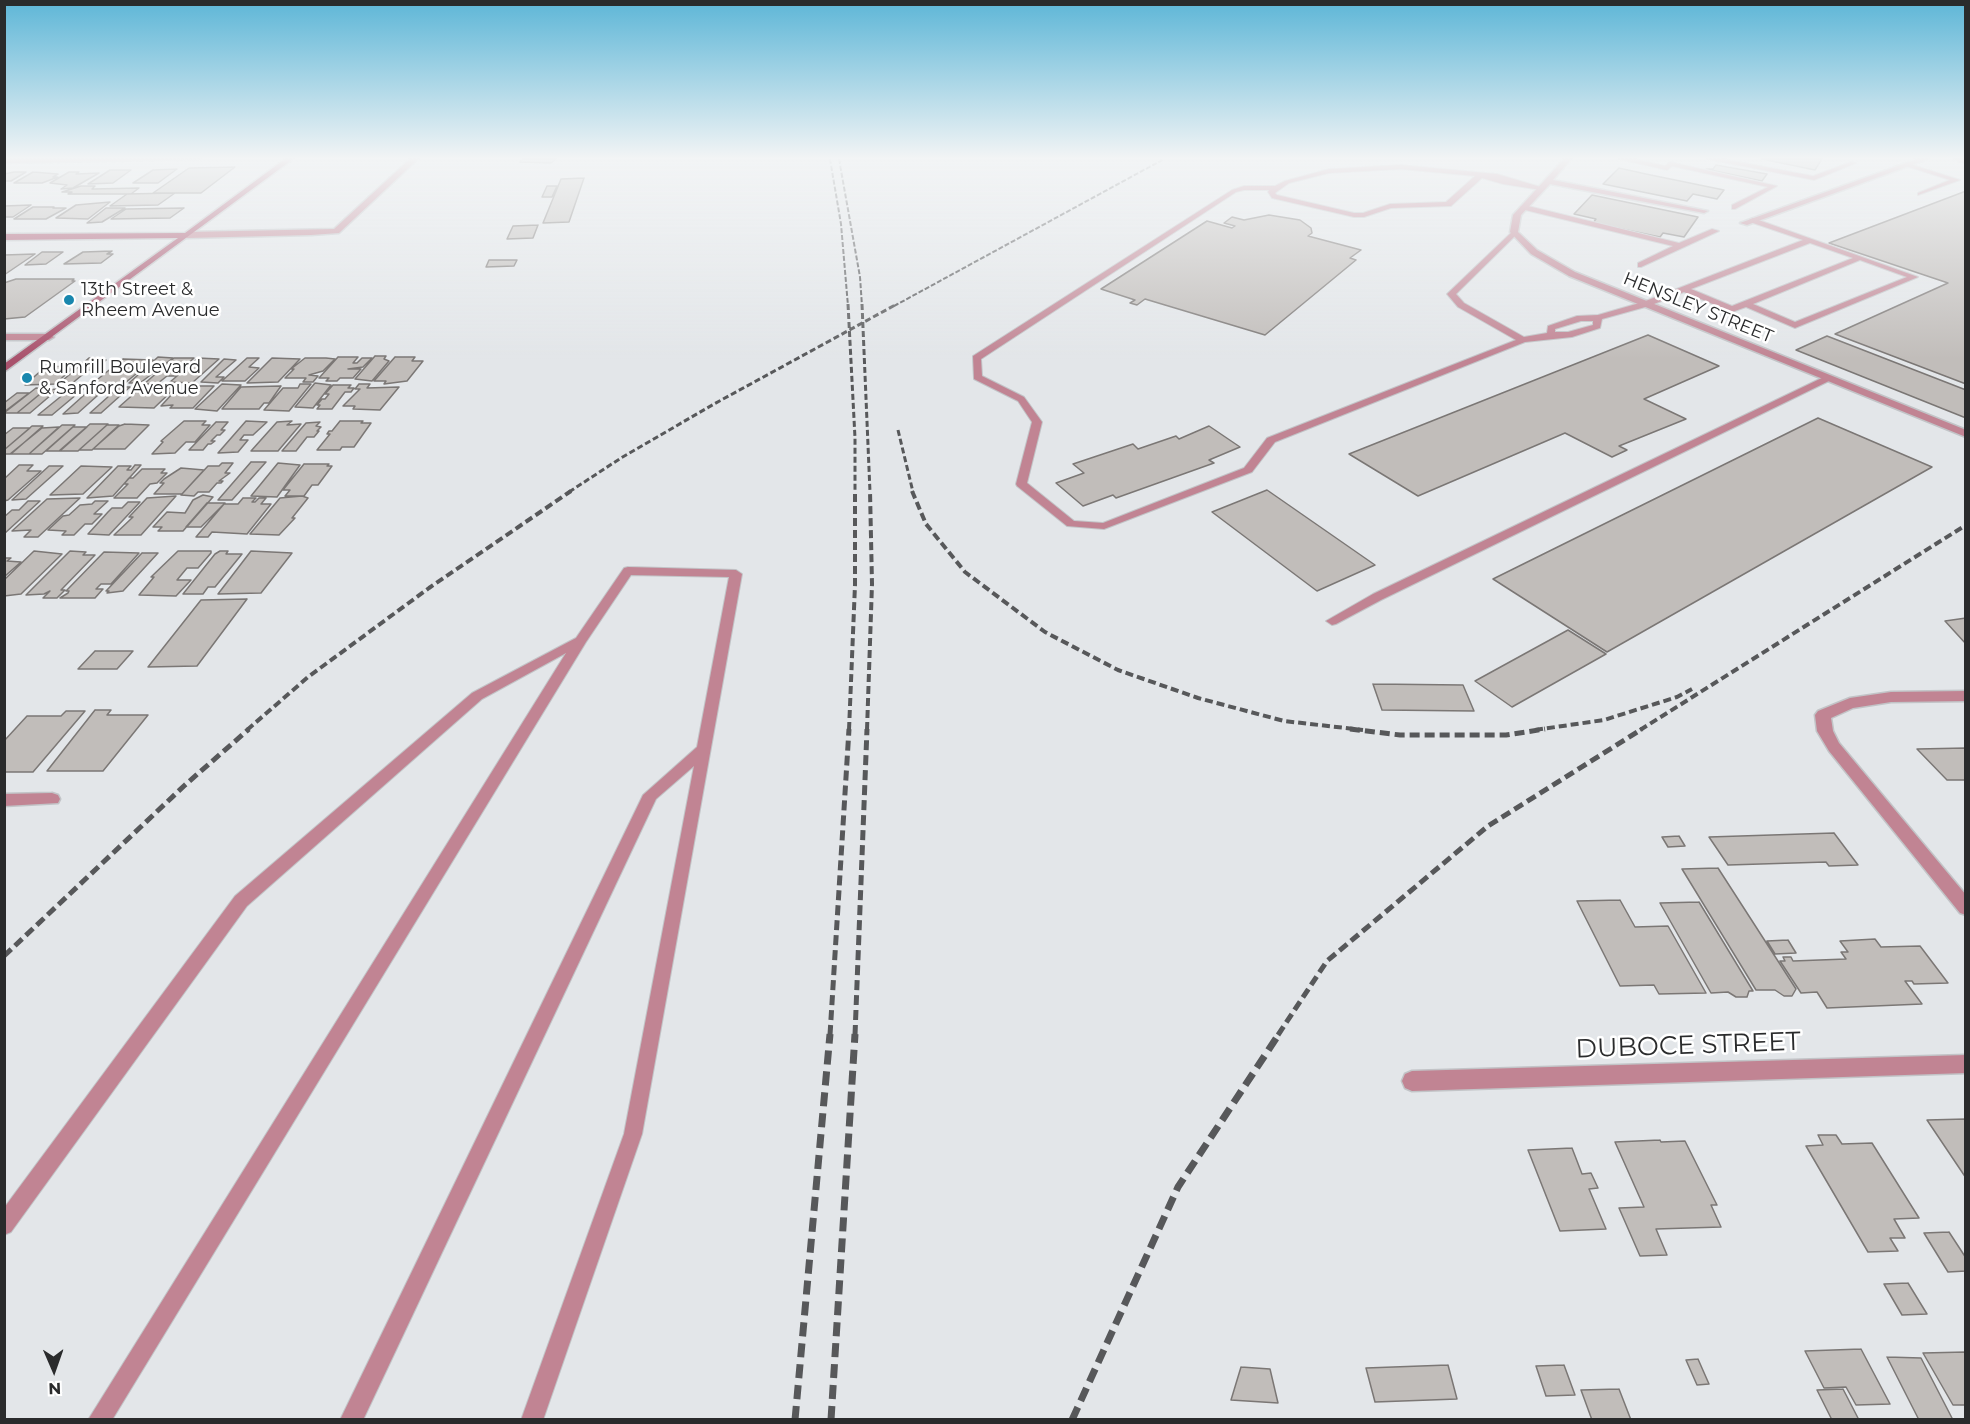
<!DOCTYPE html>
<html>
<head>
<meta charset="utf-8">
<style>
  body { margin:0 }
  #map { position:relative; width:1970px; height:1424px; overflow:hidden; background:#e3e6e9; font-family:Montserrat,sans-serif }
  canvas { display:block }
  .frame { position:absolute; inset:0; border:6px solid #2a2b2c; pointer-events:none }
  .north { position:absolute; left:24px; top:1340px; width:60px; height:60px; -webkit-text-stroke:4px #fff; paint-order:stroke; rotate:178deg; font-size:16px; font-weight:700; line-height:24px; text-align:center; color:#2a2b2c }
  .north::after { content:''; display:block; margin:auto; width:21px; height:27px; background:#2a2b2c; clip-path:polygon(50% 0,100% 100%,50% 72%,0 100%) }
</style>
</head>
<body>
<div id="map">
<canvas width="1970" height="1424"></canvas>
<div class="frame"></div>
<div class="north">N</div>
</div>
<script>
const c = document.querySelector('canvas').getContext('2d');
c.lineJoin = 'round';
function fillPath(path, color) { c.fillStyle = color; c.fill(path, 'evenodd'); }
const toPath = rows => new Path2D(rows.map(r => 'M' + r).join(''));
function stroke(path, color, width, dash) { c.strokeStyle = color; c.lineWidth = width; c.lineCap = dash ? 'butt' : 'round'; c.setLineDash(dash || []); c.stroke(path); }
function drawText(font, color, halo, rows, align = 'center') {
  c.font = font + ' Montserrat,sans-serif'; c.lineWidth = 5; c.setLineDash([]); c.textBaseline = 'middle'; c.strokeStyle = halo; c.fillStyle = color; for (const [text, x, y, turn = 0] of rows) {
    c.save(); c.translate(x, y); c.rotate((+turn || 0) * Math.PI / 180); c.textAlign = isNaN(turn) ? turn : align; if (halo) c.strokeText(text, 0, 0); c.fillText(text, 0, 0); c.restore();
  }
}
const building = toPath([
  [523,159,556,159,551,163,520,162,523,159],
  [1762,159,1822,159,1815,170,1762,159],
  [1716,165,1767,174,1762,181,1706,169,1713,169,1716,165],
  [235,167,201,193,153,193,189,168,235,167],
  [1619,168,1646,174,1724,190,1717,199,1693,194,1687,201,1603,184,1619,168],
  [177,169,158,183,133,183,153,170,177,169],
  [110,170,131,170,113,183,88,184,110,170],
  [14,172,26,172,11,181,4,181,4,174,14,172],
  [33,172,58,174,53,177,58,177,42,183,14,183,33,172],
  [69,172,79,172,76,174,99,173,73,188,61,189,67,185,50,183,69,172],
  [584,178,569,222,543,223,561,179,584,178],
  [81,186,95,186,92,189,139,188,131,194,68,194,72,192,62,192,81,186],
  [547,186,557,186,552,197,542,197,547,186],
  [1966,191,1966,384,1835,334,1948,283,1829,243,1966,191],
  [175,193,158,205,110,206,127,194,175,193],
  [1592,195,1698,217,1684,237,1663,233,1660,237,1593,223,1596,219,1574,214,1592,195],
  [110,202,88,219,56,218,76,205,110,202],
  [31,205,13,217,4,217,4,206,31,205],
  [33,207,54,207,53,208,66,208,46,219,14,219,33,207],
  [106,208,125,208,102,222,87,223,106,208],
  [184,208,170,218,111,219,126,209,184,208],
  [1269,215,1300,220,1311,228,1312,233,1308,236,1361,250,1350,258,1356,260,1265,335,1145,299,1137,305,1130,303,1135,300,1101,289,1207,221,1232,228,1235,226,1224,223,1232,217,1244,220,1269,215],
  [538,225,533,238,507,239,513,226,538,225],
  [112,251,107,254,113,254,101,263,64,264,83,252,112,251],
  [42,252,63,252,46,264,25,265,42,252],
  [35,254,4,275,4,255,35,254],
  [489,260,517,260,514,266,486,267,489,260],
  [16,279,74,279,72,281,75,281,25,317,4,319,4,283,16,279],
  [1648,335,1719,366,1644,399,1686,419,1619,446,1627,450,1612,457,1565,433,1418,496,1349,454,1648,335],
  [1827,336,1966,390,1966,418,1796,350,1827,336],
  [375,356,386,356,384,359,389,361,372,381,355,379,375,356],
  [158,357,173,358,140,383,129,383,158,357],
  [338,357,358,357,353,363,357,363,362,358,372,358,363,367,348,369,361,369,353,378,340,378,337,381,326,381,329,378,319,378,338,357],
  [395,357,415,357,412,361,423,361,407,381,384,384,386,381,374,381,395,357],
  [89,358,104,358,101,360,106,360,95,370,88,370,69,386,56,386,89,358],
  [174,358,194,358,175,376,167,376,157,384,144,384,174,358],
  [198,358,219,359,192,383,170,382,198,358],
  [247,358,259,358,249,367,259,368,245,381,222,381,247,358],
  [272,358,300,359,278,382,247,383,272,358],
  [305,358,326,358,335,359,323,371,309,375,318,376,313,382,303,382,306,378,285,378,294,369,291,369,305,358],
  [123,359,153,360,125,383,93,383,123,359],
  [224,359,236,360,216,377,224,377,218,383,201,382,224,359],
  [70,366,67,369,72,369,55,384,25,385,45,367,70,366],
  [315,383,331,385,313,408,295,407,315,383],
  [222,384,241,385,217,411,195,409,222,384],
  [300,384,311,384,289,411,264,410,283,388,298,388,300,384],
  [359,384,370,384,367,388,399,387,380,410,353,409,355,406,343,406,360,389,355,389,359,384],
  [333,385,351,385,348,388,354,388,351,392,345,392,332,409,317,409,320,405,317,405,322,399,325,399,329,394,325,394,333,385],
  [193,386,214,386,193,408,170,408,173,405,161,406,173,393,186,393,193,386],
  [281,386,269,403,264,403,259,409,222,409,241,387,281,386],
  [93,387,107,387,78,413,63,414,93,387],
  [119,387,130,387,101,413,90,413,119,387],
  [176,387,154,408,119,407,137,391,176,387],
  [36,388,46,389,17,413,4,413,36,388],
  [58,389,30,413,17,413,45,390,58,389],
  [70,389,83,389,52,415,38,415,70,389],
  [17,393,29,393,4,412,4,403,17,393],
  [1818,418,1932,467,1607,652,1493,579,1818,418],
  [184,421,206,421,202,425,210,425,195,442,186,442,175,453,152,454,163,442,161,441,184,421],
  [246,421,267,422,253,435,244,435,240,440,248,440,238,452,218,453,246,421],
  [292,421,287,425,301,424,278,451,251,451,277,422,292,421],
  [340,421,363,421,361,423,371,423,354,447,342,447,340,450,317,450,330,434,327,434,329,431,332,431,340,421],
  [216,422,228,422,221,430,225,430,220,435,217,435,211,441,215,441,211,444,208,444,203,450,189,450,216,422],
  [320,422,316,426,321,427,317,431,319,431,314,437,307,437,296,451,282,451,306,423,320,422],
  [90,424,108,424,78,451,59,451,90,424],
  [125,424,149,425,125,449,93,449,119,426,125,424],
  [62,425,75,425,42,454,29,454,62,425],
  [107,425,119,425,92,450,79,450,107,425],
  [32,426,43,426,11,454,4,454,4,450,32,426],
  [1209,426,1240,447,1209,460,1214,463,1116,498,1113,495,1083,506,1056,483,1084,473,1073,464,1133,444,1138,449,1176,436,1179,439,1209,426],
  [59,427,29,454,10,454,42,428,59,427],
  [73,427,87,427,60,451,46,451,73,427],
  [13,428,30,428,4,450,4,435,13,428],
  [251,462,266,462,232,500,218,500,251,462],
  [222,463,233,463,225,473,230,473,219,481,223,481,221,483,217,483,209,492,198,492,194,496,181,495,208,466,219,466,222,463],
  [278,463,300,465,277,497,251,496,278,463],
  [304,464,329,464,327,466,332,466,318,485,312,485,304,496,285,496,290,490,283,490,304,464],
  [19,465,33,465,27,471,41,471,8,500,4,501,4,479,19,465],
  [135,465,141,465,113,496,87,498,118,466,131,466,127,470,131,470,135,465],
  [49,466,63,466,26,499,12,500,49,466],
  [81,466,112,467,83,494,50,495,81,466],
  [181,468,204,470,182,494,154,494,164,483,160,483,164,479,181,468],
  [142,469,165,469,161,473,167,473,157,483,150,484,137,498,114,498,128,484,124,484,129,478,133,478,142,469],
  [1267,490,1375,565,1317,591,1212,512,1267,490],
  [203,495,213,497,183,531,158,531,162,527,153,527,167,512,185,513,193,500,203,495],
  [176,496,141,535,114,535,133,517,129,517,147,498,176,496],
  [302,496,308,498,292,518,295,518,279,535,250,534,280,498,302,496],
  [80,498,38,537,24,537,31,530,12,531,47,499,80,498],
  [243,498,256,498,252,502,255,502,259,498,266,498,261,504,271,504,247,534,212,532,208,537,196,537,224,504,238,504,243,498],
  [28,501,40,501,4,534,4,517,12,510,19,510,28,501],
  [95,501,108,501,94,514,102,514,92,524,85,524,74,535,62,535,66,531,48,530,63,516,69,515,80,505,92,504,95,501],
  [128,502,140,502,109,535,88,534,108,512,112,508,122,508,128,502],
  [207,503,225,503,201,527,186,527,207,503],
  [34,551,62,554,21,594,4,596,4,580,34,551],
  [70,551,86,552,83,555,95,555,61,590,65,590,57,598,43,598,50,591,44,594,26,595,70,551],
  [178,551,211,551,211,553,198,568,187,568,177,580,191,580,176,596,139,595,154,577,151,577,178,551],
  [220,551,228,551,226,554,242,554,215,587,208,587,203,594,183,594,215,554,220,551],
  [251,551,292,553,261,593,218,594,251,551],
  [104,552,139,553,111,584,101,584,96,589,103,589,95,598,60,598,68,593,69,591,66,591,104,552],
  [142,553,158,553,123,591,107,593,109,591,106,591,142,553],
  [4,558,11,558,7,561,21,562,4,577,4,558],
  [247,599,197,666,148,667,201,600,247,599],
  [1966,618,1966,644,1945,621,1966,618],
  [1568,630,1606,654,1512,707,1475,681,1568,630],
  [95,651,133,651,117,669,78,669,95,651],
  [1373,684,1463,685,1474,711,1382,710,1373,684],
  [95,710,111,710,107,715,148,715,103,771,47,771,95,710],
  [66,711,85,711,33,772,4,772,4,741,27,716,61,716,66,711],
  [1966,748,1966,780,1947,780,1917,749,1966,748],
  [1834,833,1858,865,1829,866,1826,862,1728,865,1709,837,1834,833],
  [1679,836,1685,846,1668,847,1662,837,1679,836],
  [1718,868,1796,989,1792,996,1784,996,1775,990,1756,990,1682,869,1718,868],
  [1620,900,1635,927,1668,926,1706,993,1659,994,1654,985,1620,986,1577,901,1620,900],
  [1699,902,1753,991,1749,991,1747,997,1736,997,1728,992,1711,993,1660,903,1699,902],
  [1875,939,1881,947,1920,946,1948,983,1914,984,1912,981,1905,981,1922,1004,1827,1008,1817,992,1801,993,1780,961,1785,961,1783,957,1791,957,1793,961,1846,959,1841,952,1848,952,1840,941,1875,939],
  [1788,940,1796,953,1775,954,1767,941,1788,940],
  [1966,1119,1966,1178,1927,1120,1966,1119],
  [1818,1135,1836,1135,1842,1144,1872,1143,1919,1218,1894,1219,1905,1238,1890,1238,1898,1251,1868,1252,1806,1146,1823,1145,1818,1135],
  [1660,1140,1661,1142,1685,1141,1717,1205,1711,1205,1721,1227,1656,1229,1667,1255,1640,1256,1619,1208,1644,1207,1615,1142,1660,1140],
  [1572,1148,1582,1174,1591,1173,1598,1188,1589,1189,1606,1229,1560,1231,1528,1150,1572,1148],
  [1949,1232,1966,1258,1966,1271,1948,1272,1924,1233,1949,1232],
  [1908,1283,1927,1314,1902,1315,1884,1284,1908,1283],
  [1861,1349,1890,1404,1856,1405,1846,1387,1824,1388,1805,1351,1861,1349],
  [1966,1352,1966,1405,1953,1405,1923,1353,1966,1352],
  [1887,1357,1921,1358,1953,1420,1919,1420,1887,1357],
  [1698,1359,1709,1384,1697,1385,1686,1360,1698,1359],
  [1448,1365,1457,1399,1375,1402,1366,1368,1448,1365],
  [1564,1365,1575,1395,1546,1396,1536,1366,1564,1365],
  [1241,1367,1270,1369,1278,1403,1231,1400,1241,1367],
  [1619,1389,1631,1420,1592,1420,1581,1390,1619,1389],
  [1843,1389,1859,1420,1832,1420,1817,1390,1843,1389]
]);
const lane = toPath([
  [1619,159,1634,159,1665,166,1670,162,1777,186,1735,209,1732,209,1732,205,1768,187,1672,166,1667,170,1619,159],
  [1707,159,1723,159,1813,176,1851,162,1856,163,1814,180,1707,159],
  [1954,159,1966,160,1966,164,1955,160,1954,159],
  [1906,164,1910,164,1960,180,1918,195,1918,193,1950,180,1906,166,1906,164],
  [1401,165,1497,174,1544,188,1541,190,1503,184,1482,178,1451,206,1391,208,1364,217,1354,217,1272,198,1268,192,1269,190,1244,190,1236,192,981,359,982,376,1024,397,1042,422,1027,483,1074,521,1103,523,1244,468,1267,438,1516,340,1458,307,1447,294,1514,230,1517,230,1517,234,1456,294,1464,303,1524,337,1547,333,1548,326,1577,316,1598,315,1643,302,1803,240,1750,222,1749,220,1753,218,1918,277,1795,328,1746,307,1732,312,1684,292,1649,306,1602,319,1600,328,1572,337,1525,342,1275,442,1252,472,1104,529,1067,526,1017,486,1016,484,1032,422,1018,401,974,379,973,356,1232,190,1244,186,1275,186,1285,181,1329,169,1401,165],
  [1401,169,1475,176,1446,202,1390,204,1363,213,1354,213,1277,195,1275,193,1289,183,1329,173,1401,169],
  [1810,243,1853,258,1732,306,1691,289,1810,243],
  [1860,260,1907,277,1795,322,1753,304,1860,260],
  [1581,321,1593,321,1593,325,1568,332,1555,332,1555,329,1581,321],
  [1524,205,1679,243,1712,229,1719,231,1641,267,1638,267,1638,263,1673,246,1521,209,1520,207,1524,205],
  [1828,375,1833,378,1831,380,1381,600,1336,624,1332,625,1326,621,1373,594,1828,375],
  [628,567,736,570,742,574,642,1134,543,1420,521,1420,624,1134,694,766,656,799,363,1420,340,1420,643,795,697,747,729,577,631,575,586,642,112,1420,88,1420,566,653,482,699,247,906,11,1232,4,1235,4,1208,235,896,472,693,576,638,624,568,628,567]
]);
const street = toPath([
  [4,159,200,159,4,163,4,159],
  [410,159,418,159,339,233,311,235,187,238,183,235,187,232,334,229,410,159],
  [1564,159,1571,159,1553,180,1708,211,1704,213,1550,184,1521,215,1518,232,1537,250,1575,272,1966,430,1966,437,1569,276,1531,254,1510,232,1513,215,1564,159],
  [1917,159,1928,159,1747,225,1740,223,1917,159],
  [4,334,49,334,54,337,49,340,4,340,4,334],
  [1966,691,1966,701,1891,702,1853,708,1831,718,1833,731,1839,743,1966,895,1966,915,1960,913,1829,751,1817,731,1815,715,1818,711,1850,698,1891,692,1966,691],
  [52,793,58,795,60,799,58,803,4,806,4,794,52,793],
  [1966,1055,1966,1073,1412,1091,1405,1088,1402,1081,1405,1074,1412,1071,1966,1055]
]);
const secondary = toPath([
  [285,159,293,159,4,372,4,364,178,238,4,240,4,234,185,233,285,159]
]);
const railFar4 = toPath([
  [830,159,841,224,848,306],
  [839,159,860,277,862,306],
  [894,306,1164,159]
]);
const railFar3 = toPath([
  [848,304,855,438,855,492],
  [862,304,870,492],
  [898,430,913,492],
  [569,492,621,458,714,404,897,304]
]);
const railFar2 = toPath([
  [912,491,926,524,965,572,1045,632,1118,670,1198,698,1284,721,1363,730],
  [247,730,308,677,429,588,571,491],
  [849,730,855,585,855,491],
  [867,730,872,584,870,491],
  [1535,730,1604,720,1677,697,1692,689],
  [1640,730,1966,525]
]);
const railFar1 = toPath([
  [1350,729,1400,735,1506,735,1545,729],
  [4,956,185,785,249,729],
  [830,1035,849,729],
  [855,1035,867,729],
  [1278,1035,1327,961,1488,826,1642,729]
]);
const rail = toPath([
  [795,1420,830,1034],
  [831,1420,855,1034],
  [1072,1420,1178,1187,1279,1034]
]);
const markers = [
  [69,300,6,"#1987ae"],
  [27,378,6,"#1987ae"]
];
const farPoinames = [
  ["13th Street &",81,290],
  ["Rheem Avenue",81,311],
  ["Rumrill Boulevard",39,368],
  ["& Sanford Avenue",39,389]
];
const farStreetnames = [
  ["HENSLEY STREET",1698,308,22]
];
const nearStreetnames = [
  ["DUBOCE STREET",1688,1046,-2]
];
fillPath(building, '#c1bdba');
stroke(building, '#7b7775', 1.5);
stroke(lane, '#c2c4c7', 2);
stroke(street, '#c2c4c7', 3);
stroke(secondary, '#c2c4c7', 3);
fillPath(lane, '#c18493');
fillPath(street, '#c18493');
fillPath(secondary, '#a9526c');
stroke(railFar4, '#57585a', 2, [5, 2]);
stroke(railFar3, '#57585a', 3, [6, 3]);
stroke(railFar2, '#57585a', 4, [8, 4]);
stroke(railFar1, '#57585a', 5, [10, 5]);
stroke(rail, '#57585a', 7, [14, 7]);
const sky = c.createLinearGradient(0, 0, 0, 359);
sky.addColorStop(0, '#5db6d7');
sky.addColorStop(0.44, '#f2f4f5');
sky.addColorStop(1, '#f2f4f500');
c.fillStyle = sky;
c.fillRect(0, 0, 1970, 359);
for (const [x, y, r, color] of markers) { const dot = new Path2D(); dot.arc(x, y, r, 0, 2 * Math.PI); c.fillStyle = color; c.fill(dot); stroke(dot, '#fff', 2); }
drawText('18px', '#2a2b2c', '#fff', farPoinames, 'left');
drawText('18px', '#2a2b2c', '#fff', farStreetnames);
drawText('26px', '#2a2b2c', '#fff', nearStreetnames);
</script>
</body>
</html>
